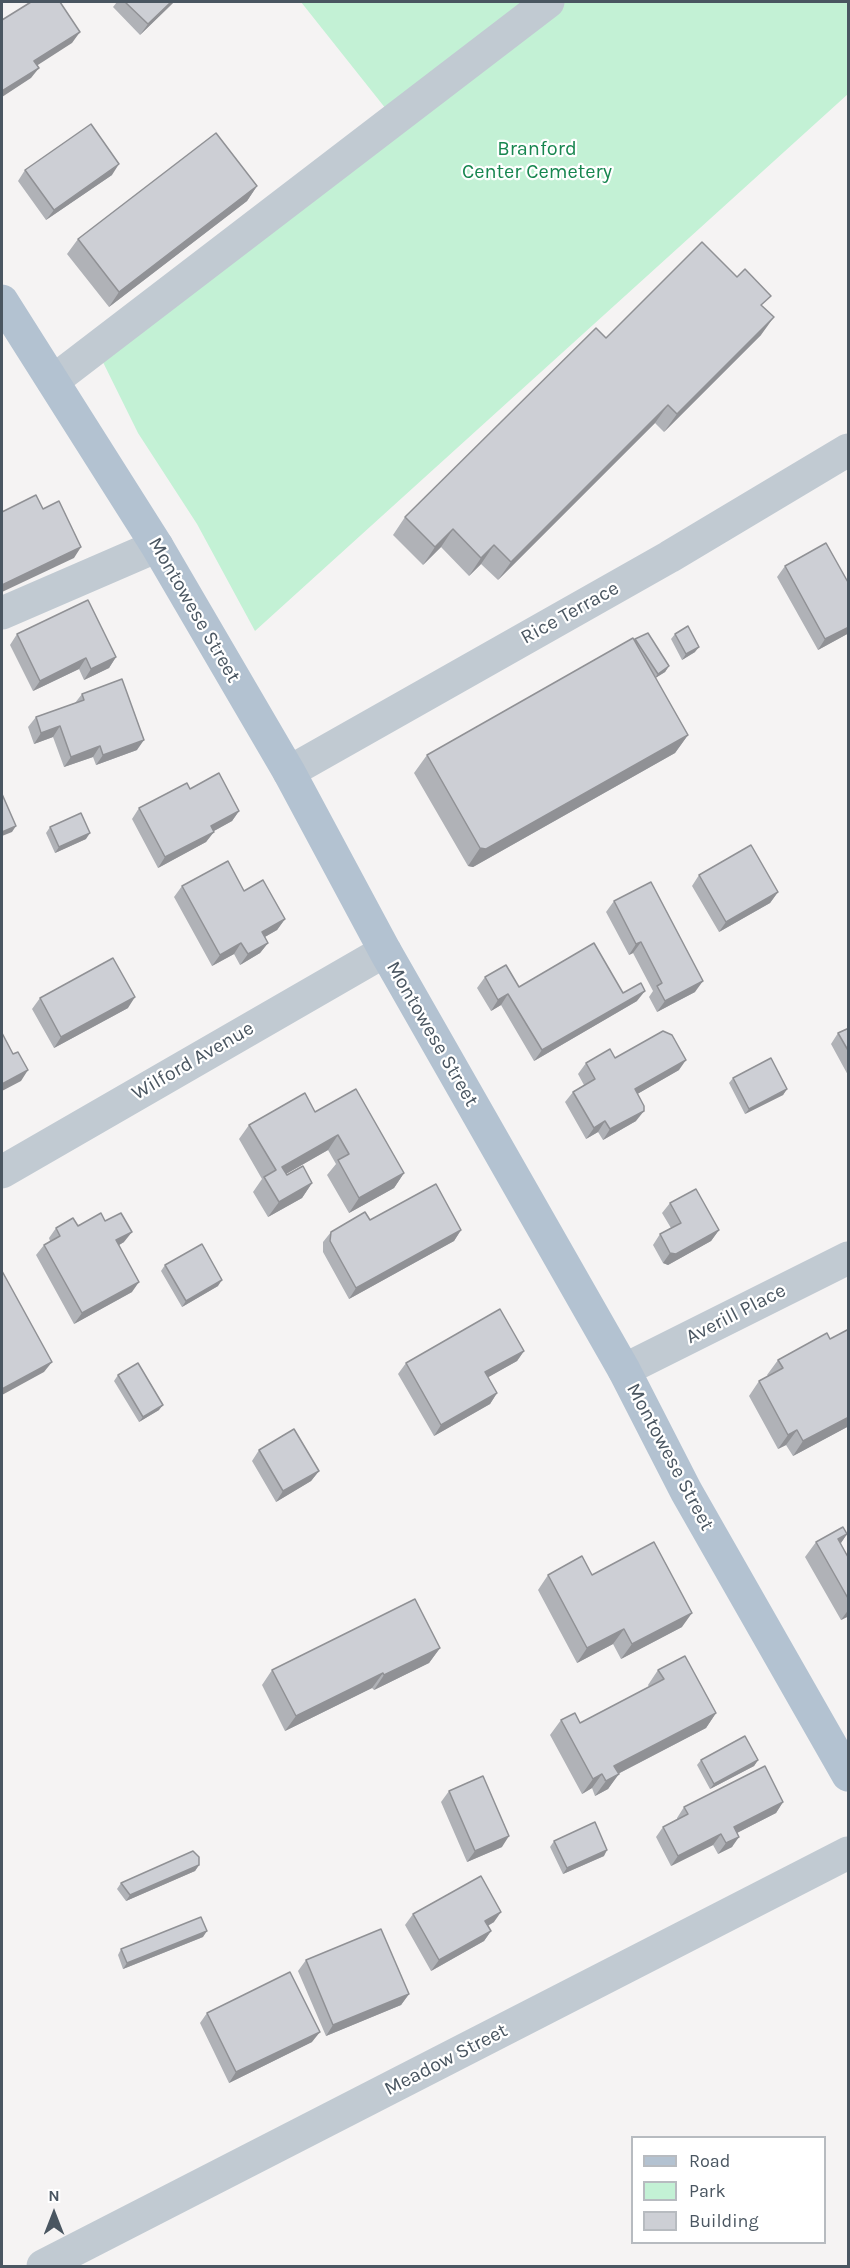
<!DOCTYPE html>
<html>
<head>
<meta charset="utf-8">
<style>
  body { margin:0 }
  #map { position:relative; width:850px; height:2268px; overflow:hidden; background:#f5f3f3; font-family:Karla,sans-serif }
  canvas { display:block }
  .frame { position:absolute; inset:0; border:3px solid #4a5661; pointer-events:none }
  .legend { position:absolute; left:631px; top:2136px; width:195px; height:108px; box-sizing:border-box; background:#fff; border:2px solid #b7bbc0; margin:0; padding:8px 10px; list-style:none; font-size:18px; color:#4a5661 }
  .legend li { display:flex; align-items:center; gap:12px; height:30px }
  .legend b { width:30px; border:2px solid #b7bbc0 }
  .north { position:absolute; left:24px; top:2184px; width:60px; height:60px; -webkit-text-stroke:4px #fff; paint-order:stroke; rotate:0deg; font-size:16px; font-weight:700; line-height:24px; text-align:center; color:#4a5661 }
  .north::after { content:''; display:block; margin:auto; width:21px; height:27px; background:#4a5661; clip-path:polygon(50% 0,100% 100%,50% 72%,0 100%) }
</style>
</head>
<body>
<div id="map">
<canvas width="850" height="2268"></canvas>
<div class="frame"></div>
<ul class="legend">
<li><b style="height:8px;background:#b3c2d1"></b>Road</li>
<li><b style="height:16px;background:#c3f1d5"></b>Park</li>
<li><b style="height:16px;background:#cdcfd5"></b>Building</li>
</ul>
<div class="north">N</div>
</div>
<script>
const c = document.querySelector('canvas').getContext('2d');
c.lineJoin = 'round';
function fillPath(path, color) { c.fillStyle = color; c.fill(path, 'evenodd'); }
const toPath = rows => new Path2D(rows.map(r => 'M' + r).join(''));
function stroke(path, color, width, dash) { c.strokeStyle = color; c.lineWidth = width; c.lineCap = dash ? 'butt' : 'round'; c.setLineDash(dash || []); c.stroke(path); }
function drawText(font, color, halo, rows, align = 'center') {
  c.font = font + ' Karla,sans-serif'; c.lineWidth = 4.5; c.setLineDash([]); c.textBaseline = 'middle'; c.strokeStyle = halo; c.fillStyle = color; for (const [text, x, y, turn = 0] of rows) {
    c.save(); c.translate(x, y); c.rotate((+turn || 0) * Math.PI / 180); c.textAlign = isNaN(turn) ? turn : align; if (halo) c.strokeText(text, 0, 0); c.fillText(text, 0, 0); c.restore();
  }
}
const green = toPath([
  [301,2,848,2,848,94,255,631,197,524,138,433,94,344,386,109]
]);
const minor = toPath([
  [53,381,548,2],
  [2,613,157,546],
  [289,772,669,557,848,450],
  [2,1172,385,951],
  [624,1370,848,1258],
  [43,2266,848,1853]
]);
const major = toPath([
  [2,301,157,546,289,772,385,951,624,1370,686,1491,848,1775]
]);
const wall = toPath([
  [117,2,174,2,140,35,113,7],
  [25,170,112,175,46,220,18,181],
  [257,186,247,201,109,307,67,254,78,239],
  [763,307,761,335,664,432,655,423,498,580,481,564,469,576,441,547,423,565,393,535,405,517,606,338],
  [785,566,849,633,818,650,777,577],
  [17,634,116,657,109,668,84,680,79,669,33,691,10,645],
  [675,634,695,652,682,660,671,639],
  [635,639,669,666,665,672,655,678,688,735,675,753,473,867,468,866,414,773,427,755,634,641],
  [82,694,137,750,96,765,93,757,64,767,53,737,34,744,28,727,36,717,75,703],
  [190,789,239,811,232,821,214,831,206,842,158,868,132,819,139,808],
  [50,827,86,839,55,853,46,833],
  [699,875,778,892,770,903,719,932,692,886],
  [182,886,244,891,285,919,277,930,265,937,268,943,260,953,240,965,234,954,212,966,174,897],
  [614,901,695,992,657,1012,649,997,653,991,633,953,629,955,606,912],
  [485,977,519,987,623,993,637,1001,534,1061,501,1005,491,1011,477,988],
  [40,998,128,1008,54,1048,32,1009],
  [849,1028,849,1077,831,1044,838,1033],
  [615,1058,679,1070,637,1094,636,1121,603,1140,598,1132,586,1139,565,1102,573,1092,584,1085,578,1074,586,1063],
  [733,1078,787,1089,783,1095,745,1114,729,1083],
  [315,1112,404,1173,394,1188,349,1213,327,1175,336,1164,328,1150,286,1174,287,1175,312,1183,302,1198,268,1217,253,1192,262,1179,239,1139,249,1125],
  [670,1203,719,1230,711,1241,668,1265,663,1263,653,1245,660,1234,671,1228,662,1213],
  [370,1220,461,1230,454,1241,349,1299,323,1252,323,1242,331,1232],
  [105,1221,124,1242,119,1245,132,1292,74,1324,36,1255,44,1245,50,1241,49,1238,56,1228],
  [165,1265,218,1286,182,1307,161,1271],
  [524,1351,517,1361,488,1377,497,1393,490,1404,434,1436,398,1374,406,1363],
  [778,1360,849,1426,793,1456,786,1445,778,1449,749,1396,759,1381,768,1376,767,1375],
  [118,1375,159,1410,139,1422,114,1381],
  [259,1450,319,1471,311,1481,276,1502,252,1461],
  [847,1534,840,1544,848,1557,849,1557,849,1616,841,1620,805,1557,816,1542],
  [548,1575,592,1575,682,1627,621,1659,613,1644,577,1663,538,1590],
  [440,1648,429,1663,374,1690,372,1688,285,1731,262,1685,272,1670],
  [658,1670,716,1713,706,1728,618,1774,608,1789,595,1796,592,1788,582,1794,550,1735,561,1720,580,1723,649,1687,648,1685],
  [701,1760,758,1760,754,1766,710,1789,697,1765],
  [449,1791,502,1847,467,1862,441,1802],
  [783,1802,776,1813,737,1833,732,1847,718,1854,713,1845,671,1866,656,1837,663,1827,677,1819,677,1818,684,1807],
  [554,1841,604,1856,563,1874,550,1847],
  [199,1865,195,1871,126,1901,117,1889,121,1883],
  [413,1914,494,1922,488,1926,491,1931,484,1941,431,1971,405,1925],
  [203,1937,123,1969,118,1955,121,1949],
  [306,1960,409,1994,401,2005,326,2036,298,1971],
  [207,2013,312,2042,229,2083,200,2023]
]);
const shadedWall = toPath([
  [171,2,174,2,140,35,148,24],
  [80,32,72,43,27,72,34,61],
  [39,68,31,78,2,97,2,91],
  [119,164,112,175,46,220,54,210],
  [257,186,247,201,109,307,119,292],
  [774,317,761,335,664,432,677,414],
  [668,405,655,423,498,580,511,562],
  [453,529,441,547,423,565,435,547],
  [494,545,481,564,469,576,481,558],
  [81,547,74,558,2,592,2,585],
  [849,627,849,633,818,650,825,639],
  [699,647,695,652,682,660,686,654],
  [116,657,109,668,84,680,91,669],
  [86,658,79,669,33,691,40,681],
  [669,666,665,672,654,679,658,674],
  [60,726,53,737,34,744,41,733],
  [688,735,675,753,473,867,468,866,480,848],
  [144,740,137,750,96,765,103,755],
  [100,746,93,757,64,767,71,757],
  [239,811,232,821,203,837,211,826],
  [16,826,12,832,2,836,2,832],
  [214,832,206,842,158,868,165,857],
  [90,833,86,839,55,853,59,847],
  [778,892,770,903,719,932,726,922],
  [285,919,277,930,254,943,262,932],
  [641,942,633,953,629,955,636,944],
  [241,943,234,954,212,966,220,955],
  [268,943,260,953,240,965,248,954],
  [703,981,695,992,657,1012,665,1001],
  [645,991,637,1001,534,1061,542,1050],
  [508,994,501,1005,491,1011,498,1000],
  [135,997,128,1008,54,1048,61,1037],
  [686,1060,679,1070,627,1100,635,1089],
  [28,1070,21,1081,2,1091,2,1084],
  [787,1089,783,1095,745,1114,749,1109],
  [644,1111,636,1121,603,1140,610,1129],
  [605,1121,598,1132,586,1139,594,1128],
  [338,1135,328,1150,272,1182,282,1167],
  [404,1173,394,1188,349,1213,359,1198],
  [312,1183,302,1198,268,1217,279,1202],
  [461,1230,454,1241,349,1299,356,1288],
  [719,1230,711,1241,668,1265,663,1263,670,1253],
  [132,1232,124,1242,109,1251,116,1240],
  [222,1280,218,1286,182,1307,186,1301],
  [139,1282,132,1292,74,1324,82,1313],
  [524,1351,517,1361,478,1383,485,1372],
  [52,1362,44,1372,2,1395,2,1389],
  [497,1393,490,1404,434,1436,441,1425],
  [163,1405,159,1410,139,1422,143,1417],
  [849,1417,849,1426,793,1456,803,1441],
  [797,1430,786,1445,778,1449,788,1435],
  [319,1471,311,1481,276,1502,283,1491],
  [847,1534,837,1549,838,1539],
  [849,1609,849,1616,841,1620],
  [692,1613,682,1627,621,1659,632,1644],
  [624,1629,613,1644,577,1663,587,1648],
  [440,1648,429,1663,374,1690,384,1675],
  [383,1673,372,1688,285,1731,296,1716],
  [716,1713,706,1728,604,1781,614,1766],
  [758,1760,754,1766,710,1789,714,1784],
  [602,1774,592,1788,582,1794,593,1779],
  [619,1774,608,1789,595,1796,606,1781],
  [783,1802,776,1813,727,1838,734,1827],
  [721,1834,713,1845,671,1866,678,1856],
  [509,1836,502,1847,467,1862,475,1851],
  [739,1837,732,1847,718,1854,726,1843],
  [607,1850,604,1856,563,1874,567,1868],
  [199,1865,195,1871,126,1901,130,1895],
  [501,1912,494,1922,478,1931,485,1921],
  [207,1931,203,1937,123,1969,127,1963],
  [491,1931,484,1941,431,1971,439,1960],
  [409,1994,401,2005,326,2036,333,2025],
  [320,2032,312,2042,229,2083,236,2072]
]);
const building = toPath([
  [31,2,60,2,80,32,34,61,39,68,2,91,2,20,31,2],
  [125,2,171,2,148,24,125,2],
  [91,124,119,164,54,210,25,170,91,124],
  [216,133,257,186,119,292,78,239,216,133],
  [702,242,737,277,745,269,771,296,761,305,774,317,677,414,668,405,511,562,494,545,481,558,453,529,435,547,405,517,596,328,606,338,702,242],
  [36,495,43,509,59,501,81,547,2,585,2,512,36,495],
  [826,543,849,584,849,627,825,639,785,566,826,543],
  [88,600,116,657,91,669,86,658,40,681,17,634,88,600],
  [688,626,699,647,686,654,675,634,688,626],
  [648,633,669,666,658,674,635,639,648,633],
  [633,638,688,735,486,849,480,848,427,755,633,638],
  [122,679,144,740,103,755,100,746,71,757,60,726,41,733,36,717,84,700,82,694,122,679],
  [219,773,239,811,211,826,214,832,165,857,139,808,187,783,190,789,219,773],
  [2,794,16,826,2,832,2,794],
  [81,813,90,833,59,847,50,827,81,813],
  [751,845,778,892,726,922,699,875,751,845],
  [228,861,244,891,263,880,285,919,262,932,268,943,248,954,241,943,220,955,182,886,228,861],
  [651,882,703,981,665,1001,657,986,662,983,641,942,636,944,614,901,651,882],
  [594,943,623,993,641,983,645,991,542,1050,508,994,498,1000,485,977,506,965,519,987,594,943],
  [113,958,135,997,61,1037,40,998,113,958],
  [849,1028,849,1052,838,1033,849,1028],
  [663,1031,672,1035,686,1060,635,1089,644,1106,644,1111,610,1129,605,1121,594,1128,573,1092,595,1079,586,1063,610,1049,615,1058,663,1031],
  [2,1033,13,1054,18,1052,28,1070,2,1084,2,1033],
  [771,1058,787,1089,749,1109,733,1078,771,1058],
  [356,1089,404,1173,359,1198,338,1160,349,1154,338,1135,282,1167,287,1175,303,1166,312,1183,279,1202,264,1177,276,1170,249,1125,305,1093,315,1112,356,1089],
  [436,1184,461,1230,356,1288,330,1241,331,1232,365,1212,370,1220,436,1184],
  [696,1189,719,1230,676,1254,670,1253,660,1234,681,1223,670,1203,696,1189],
  [101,1213,105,1221,121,1213,132,1232,116,1240,139,1282,82,1313,44,1245,60,1236,56,1228,73,1218,78,1226,101,1213],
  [202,1244,222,1280,186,1301,165,1265,202,1244],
  [2,1271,52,1362,2,1389,2,1271],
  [500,1309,524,1351,485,1372,497,1393,441,1425,406,1363,500,1309],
  [849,1329,849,1417,803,1441,797,1430,788,1435,759,1381,783,1368,778,1360,827,1333,830,1339,849,1329],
  [138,1363,163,1405,143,1417,118,1375,138,1363],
  [294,1429,319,1471,283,1491,259,1450,294,1429],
  [843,1527,847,1534,838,1539,848,1557,849,1557,849,1600,816,1542,843,1527],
  [654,1542,692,1613,632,1644,624,1629,587,1648,548,1575,582,1556,592,1575,654,1542],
  [415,1599,440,1648,384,1675,383,1673,296,1716,272,1670,415,1599],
  [685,1656,716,1713,614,1766,619,1774,606,1781,602,1774,593,1779,561,1720,575,1713,580,1723,664,1679,658,1670,685,1656],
  [745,1736,758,1760,714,1784,701,1760,745,1736],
  [765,1766,783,1802,734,1827,739,1837,726,1843,721,1834,678,1856,663,1827,688,1814,684,1807,765,1766],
  [483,1776,509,1836,475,1851,449,1791,483,1776],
  [595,1822,607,1850,567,1868,554,1841,595,1822],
  [193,1851,199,1857,199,1865,130,1895,121,1883,193,1851],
  [481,1876,501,1912,485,1921,491,1931,439,1960,413,1914,481,1876],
  [201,1917,207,1931,127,1963,121,1949,201,1917],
  [381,1929,409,1994,333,2025,306,1960,381,1929],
  [290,1972,320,2032,236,2072,207,2013,290,1972]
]);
const parkNames = [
  ["Branford",537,149],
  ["Center Cemetery",537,172]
];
const streetNames = [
  ["Montowese Street",194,610,60],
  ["Rice Terrace",570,613,-29],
  ["Montowese Street",432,1034,60],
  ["Wilford Avenue",193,1061,-30],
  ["Averill Place",736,1314,-27],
  ["Montowese Street",670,1457,62],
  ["Meadow Street",446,2060,-27]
];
fillPath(green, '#c3f1d5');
stroke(minor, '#c1cad2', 33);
stroke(major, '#b3c2d1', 33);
fillPath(wall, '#b0b2b7');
fillPath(shadedWall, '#909195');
fillPath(building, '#cdcfd5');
stroke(building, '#909195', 1.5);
drawText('20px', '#17864f', '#fff', parkNames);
drawText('20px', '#4a5661', '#fff', streetNames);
</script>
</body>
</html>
